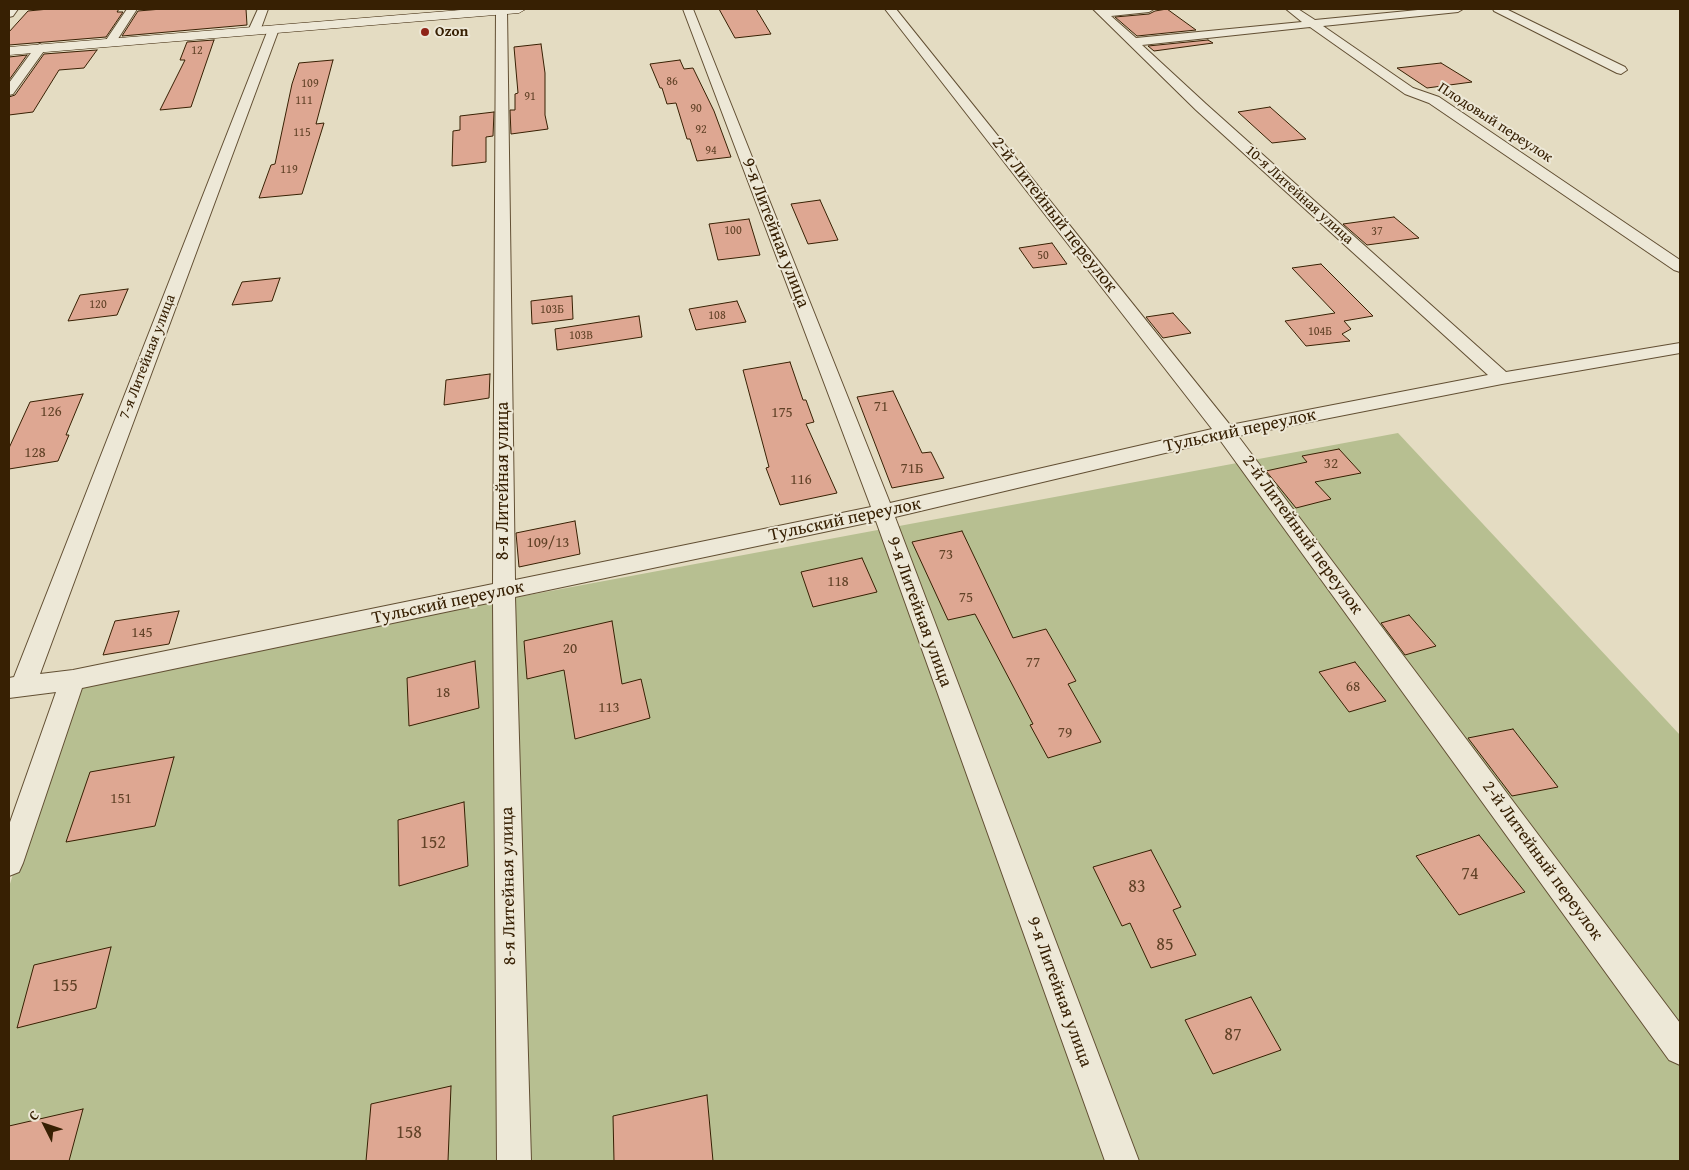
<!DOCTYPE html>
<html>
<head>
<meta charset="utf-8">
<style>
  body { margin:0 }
  #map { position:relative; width:1689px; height:1170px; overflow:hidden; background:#e4dcc2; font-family:"Gentium Book Plus",serif }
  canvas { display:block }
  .frame { position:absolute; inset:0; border:10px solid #372003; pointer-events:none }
  .north { position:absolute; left:20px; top:1100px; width:50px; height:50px; -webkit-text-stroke:4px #ede8d7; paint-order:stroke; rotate:311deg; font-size:14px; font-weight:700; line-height:20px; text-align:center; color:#372003 }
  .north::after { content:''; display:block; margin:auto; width:18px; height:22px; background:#372003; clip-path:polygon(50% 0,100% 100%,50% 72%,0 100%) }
</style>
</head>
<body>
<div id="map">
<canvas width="1689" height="1170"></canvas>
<div class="frame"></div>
<div class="north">С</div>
</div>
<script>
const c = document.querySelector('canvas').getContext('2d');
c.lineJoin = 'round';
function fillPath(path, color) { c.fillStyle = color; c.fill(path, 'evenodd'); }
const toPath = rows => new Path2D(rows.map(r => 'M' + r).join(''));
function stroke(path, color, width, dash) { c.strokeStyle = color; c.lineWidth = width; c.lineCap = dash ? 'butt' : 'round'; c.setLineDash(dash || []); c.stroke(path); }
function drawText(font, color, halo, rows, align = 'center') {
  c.font = font + ' "Gentium Book Plus",serif'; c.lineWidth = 4; c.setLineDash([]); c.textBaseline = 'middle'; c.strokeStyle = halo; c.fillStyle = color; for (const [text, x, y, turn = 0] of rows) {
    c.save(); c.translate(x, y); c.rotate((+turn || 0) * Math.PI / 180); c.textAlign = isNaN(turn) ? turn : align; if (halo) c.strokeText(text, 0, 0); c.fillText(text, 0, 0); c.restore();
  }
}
const green = toPath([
  [1398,433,1680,735,1680,1161,9,1161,9,887,73,680]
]);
const building = toPath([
  [49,9,119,9,117,12,123,12,106,37,9,45,9,32,28,11,49,9],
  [162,9,246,9,247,25,122,36,138,11,162,9],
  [719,9,756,9,771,34,735,38,719,9],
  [1167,9,1196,30,1137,36,1115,17,1149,14,1155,11,1167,9],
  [214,40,191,107,160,110,185,60,180,60,187,42,214,40],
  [1208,40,1213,43,1154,51,1148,46,1208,40],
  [541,44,545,73,545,115,548,129,511,134,510,110,515,110,515,94,518,93,514,47,541,44],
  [97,50,84,68,59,70,33,112,9,115,9,97,15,95,44,54,97,50],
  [27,55,9,80,9,57,27,55],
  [333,60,316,124,324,123,302,194,259,198,271,165,275,164,292,84,299,63,333,60],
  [680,60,684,69,693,68,714,111,731,157,697,161,690,139,687,139,676,103,667,104,662,88,660,88,650,64,680,60],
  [1441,63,1472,82,1427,88,1397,68,1441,63],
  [1270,107,1306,139,1272,143,1238,112,1270,107],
  [494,112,493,136,486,137,486,162,452,166,453,131,460,130,460,116,494,112],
  [820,200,838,240,808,244,791,204,820,200],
  [1394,217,1419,238,1367,245,1343,224,1394,217],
  [749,219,760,255,718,260,709,224,749,219],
  [1052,243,1067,264,1033,268,1019,248,1052,243],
  [1321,264,1373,316,1344,321,1351,329,1342,334,1350,341,1306,346,1285,321,1335,313,1292,268,1321,264],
  [280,278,272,301,232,305,242,282,280,278],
  [128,289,117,315,68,321,80,295,128,289],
  [572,296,573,319,532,324,531,301,572,296],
  [737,301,746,322,696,330,689,309,737,301],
  [1173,313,1191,333,1163,338,1146,317,1173,313],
  [639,316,642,337,557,350,555,329,639,316],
  [790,362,803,400,806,400,814,422,806,424,837,493,780,505,766,468,769,467,743,370,790,362],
  [490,374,489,398,444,405,446,380,490,374],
  [893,391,922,453,931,452,944,478,892,488,857,397,893,391],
  [83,394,66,435,69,435,58,461,9,469,9,448,30,402,83,394],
  [1339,449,1361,473,1315,482,1331,499,1296,508,1266,471,1307,462,1302,456,1339,449],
  [575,521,580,554,519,567,516,533,575,521],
  [962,531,1013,638,1046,629,1076,681,1068,684,1101,742,1048,758,1030,725,1033,724,975,614,948,620,912,542,962,531],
  [862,558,877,592,813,607,801,572,862,558],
  [179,611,169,644,103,655,115,621,179,611],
  [1409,615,1436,646,1405,655,1381,623,1409,615],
  [612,621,622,684,641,679,650,718,575,739,564,670,527,679,524,641,612,621],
  [475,661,479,708,409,726,407,678,475,661],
  [1355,662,1386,701,1349,712,1319,672,1355,662],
  [1513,729,1558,787,1512,796,1468,738,1513,729],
  [174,757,155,826,66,842,90,772,174,757],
  [464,802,468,866,399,886,398,820,464,802],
  [1479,835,1525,892,1459,915,1416,856,1479,835],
  [1151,850,1181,907,1173,910,1196,955,1151,968,1130,923,1122,926,1093,867,1151,850],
  [111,947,96,1008,17,1028,34,965,111,947],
  [1251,997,1281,1050,1213,1074,1185,1020,1251,997],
  [451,1086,448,1161,366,1161,371,1104,451,1086],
  [707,1095,713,1161,614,1161,613,1116,707,1095],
  [83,1109,69,1161,9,1161,9,1126,83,1109]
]);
const street = toPath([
  [9,9,18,9,13,16,9,17,9,9],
  [127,9,137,9,114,45,106,45,104,43,127,9],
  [258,9,268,9,260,31,254,34,248,31,258,9],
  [496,9,507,10,515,580,871,507,683,9,693,9,890,503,1212,429,885,9,896,9,1230,425,1488,375,1196,110,1093,9,1154,9,1149,12,1111,16,1136,38,1302,22,1286,9,1298,9,1315,20,1428,9,1463,9,1458,12,1323,26,1413,88,1439,97,1680,260,1680,272,1674,270,1429,103,1405,94,1310,27,1142,45,1206,104,1506,372,1680,343,1680,353,1502,384,1238,436,1680,1023,1680,1065,1669,1060,1220,440,895,517,1139,1161,1105,1161,876,521,515,597,531,1161,497,1161,493,602,82,688,23,863,19,872,9,876,9,825,56,692,9,698,9,678,14,677,269,27,273,26,279,29,40,674,73,670,493,584,496,9],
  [1493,9,1506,9,1625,67,1627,70,1621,74,1617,73,1494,11,1493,9],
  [40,44,46,48,13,94,9,95,9,83,36,46,40,44]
]);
const secondary = toPath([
  [473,9,526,9,519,13,9,55,9,47,473,9]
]);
const markers = [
  [425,32,5,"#8f2418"]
];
const farNumbernames = [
  ["12",197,51],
  ["86",672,82],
  ["109",310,84],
  ["91",530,97],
  ["111",304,101],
  ["90",696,109],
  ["92",701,130],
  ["115",302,133],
  ["94",711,151],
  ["119",289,170],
  ["100",733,231],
  ["37",1377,232],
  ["50",1043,256],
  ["120",98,305],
  ["103Б",552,310],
  ["108",717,316],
  ["104Б",1320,332],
  ["103В",581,336]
];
const farPoinames = [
  ["Ozon",435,32]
];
const farStreetnames = [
  ["Плодовый переулок",1495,123,33],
  ["10-я Литейная улица",1299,195,42],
  ["7-я Литейная улица",148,357,-69]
];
const numberNames = [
  ["71",881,407],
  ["126",51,412],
  ["175",782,413],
  ["128",35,453],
  ["32",1331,464],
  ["71Б",912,469],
  ["116",801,480],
  ["109/13",548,543],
  ["73",946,555],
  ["118",838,582],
  ["75",966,598],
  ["145",142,633],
  ["20",570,649],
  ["77",1033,663],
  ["68",1353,687],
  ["18",443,693],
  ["113",609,708],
  ["79",1065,733],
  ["151",121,799]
];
const streetNames = [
  ["2-й Литейный переулок",1054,215,52],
  ["9-я Литейная улица",775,233,69],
  ["Тульский переулок",1240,431,-12],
  ["8-я Литейная улица",503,481,-90],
  ["Тульский переулок",845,520,-12],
  ["2-й Литейный переулок",1302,535,54],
  ["Тульский переулок",448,603,-12],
  ["9-я Литейная улица",919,612,70],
  ["2-й Литейный переулок",1542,861,54],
  ["8-я Литейная улица",509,886,-91],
  ["9-я Литейная улица",1059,992,70]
];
const nearNumbernames = [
  ["152",433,843],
  ["74",1470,874],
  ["83",1137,887],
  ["85",1165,945],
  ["155",65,986],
  ["87",1233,1035],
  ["158",409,1133]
];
fillPath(green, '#b7bf91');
fillPath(building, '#dea792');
stroke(building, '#372003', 1);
stroke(street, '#624f33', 2);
stroke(secondary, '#372003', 1);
fillPath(street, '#ede8d7');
fillPath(secondary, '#ede8d7');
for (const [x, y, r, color] of markers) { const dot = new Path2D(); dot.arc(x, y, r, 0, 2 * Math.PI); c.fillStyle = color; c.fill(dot); stroke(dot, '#ede8d7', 2); }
drawText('12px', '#614227', null, farNumbernames);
drawText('bold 15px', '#372003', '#ede8d7', farPoinames, 'left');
drawText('15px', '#372003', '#ede8d7', farStreetnames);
drawText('15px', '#614227', null, numberNames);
drawText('18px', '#372003', '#ede8d7', streetNames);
drawText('18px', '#614227', null, nearNumbernames);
</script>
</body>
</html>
